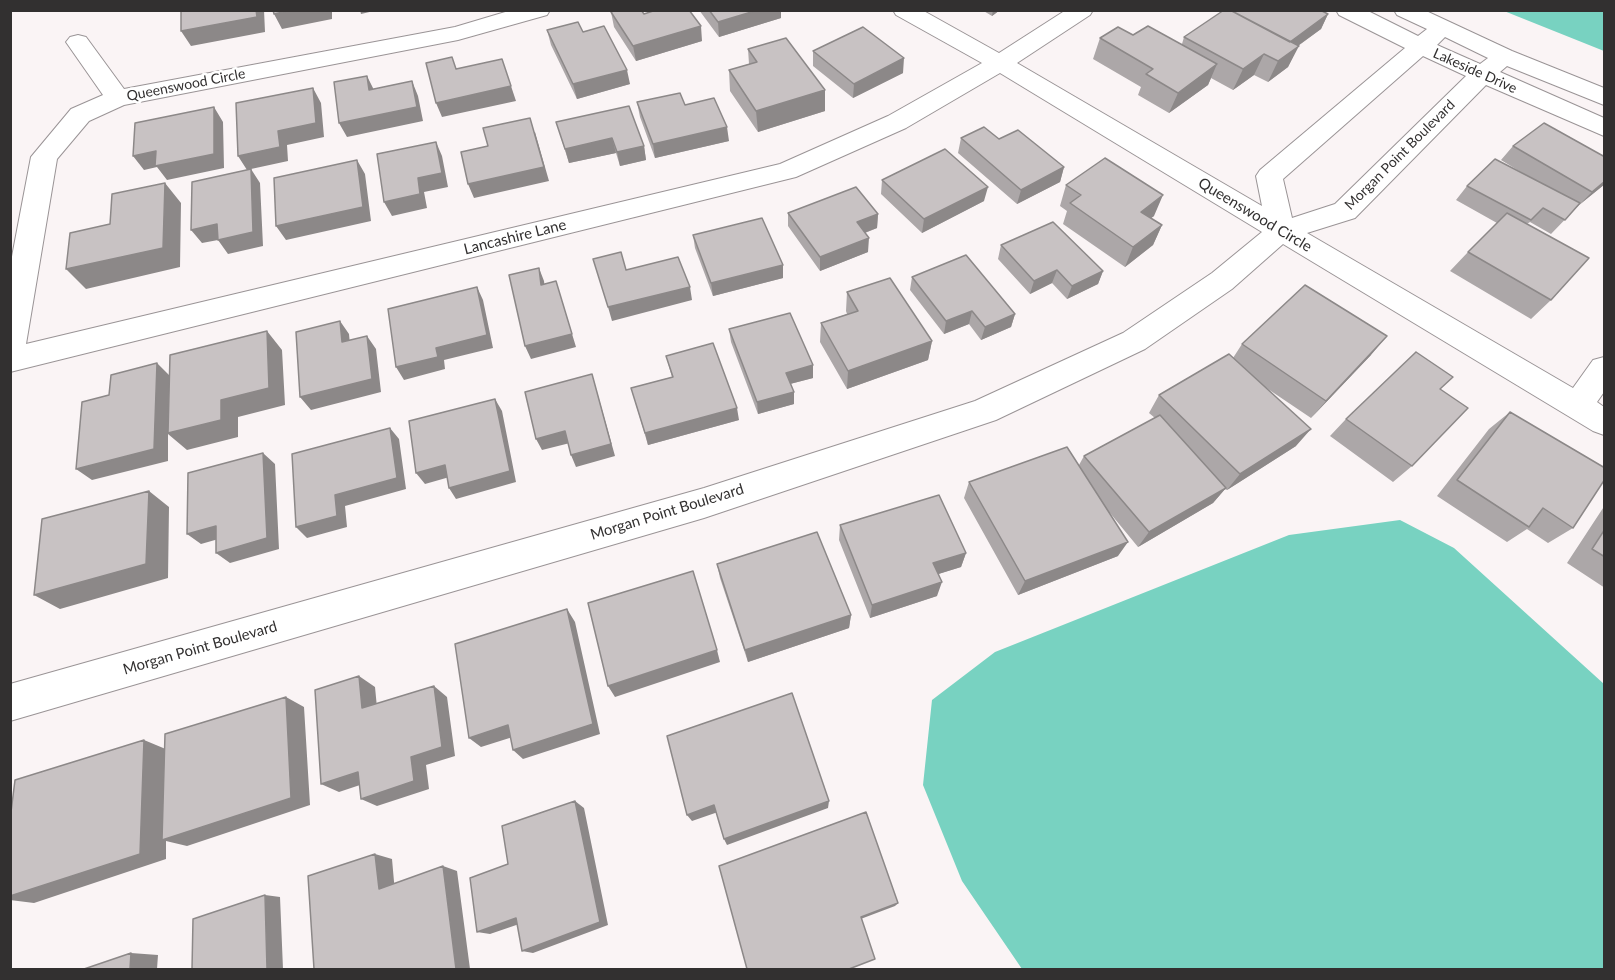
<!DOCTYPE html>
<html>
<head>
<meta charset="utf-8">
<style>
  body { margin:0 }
  #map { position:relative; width:1615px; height:980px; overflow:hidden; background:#faf4f5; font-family:Lato,sans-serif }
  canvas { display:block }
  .frame { position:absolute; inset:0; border:12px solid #323030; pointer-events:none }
</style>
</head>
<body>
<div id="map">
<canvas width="1615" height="980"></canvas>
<div class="frame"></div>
</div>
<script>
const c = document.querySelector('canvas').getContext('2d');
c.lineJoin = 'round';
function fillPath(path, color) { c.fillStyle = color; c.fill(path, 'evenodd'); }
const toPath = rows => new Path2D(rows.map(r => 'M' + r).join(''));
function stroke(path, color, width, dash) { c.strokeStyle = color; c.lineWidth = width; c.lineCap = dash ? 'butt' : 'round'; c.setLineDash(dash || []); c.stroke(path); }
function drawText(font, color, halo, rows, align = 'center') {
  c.font = font + ' Lato,sans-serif'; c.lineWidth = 5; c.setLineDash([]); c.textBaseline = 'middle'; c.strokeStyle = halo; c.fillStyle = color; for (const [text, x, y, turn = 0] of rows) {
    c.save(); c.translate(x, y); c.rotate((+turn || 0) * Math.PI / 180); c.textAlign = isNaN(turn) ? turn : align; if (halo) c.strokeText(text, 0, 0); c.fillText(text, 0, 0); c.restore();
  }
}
const water = toPath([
  [1504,11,1604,11,1604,51],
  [1400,520,1454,548,1604,684,1604,969,1022,969,962,881,923,785,932,700,995,652,1289,535]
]);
const minor = toPath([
  [512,10,550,10,547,15,458,40,124,105,89,121,57,159,26,344,780,164,888,116,982,63,896,15,893,10,922,10,999,53,1066,10,1093,10,1090,15,1017,63,1262,206,1256,176,1260,170,1405,48,1339,15,1336,10,1366,10,1418,36,1427,29,1397,15,1394,10,1424,10,1512,51,1604,88,1604,105,1507,66,1500,72,1604,118,1604,136,1486,85,1355,218,1307,233,1573,388,1593,360,1604,357,1604,392,1597,402,1604,407,1604,435,1593,431,1283,244,1232,289,1145,349,996,420,704,518,10,721,10,684,704,488,975,401,1123,333,1212,273,1262,232,1000,73,906,128,796,177,10,372,10,267,31,157,71,109,103,95,66,42,70,37,78,35,86,37,124,89,455,27,512,10],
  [1445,37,1488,58,1480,64,1437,45,1445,37],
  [1423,56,1466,76,1335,204,1292,218,1283,179,1423,56]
]);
const wall = toPath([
  [699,10,781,10,781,18,719,37],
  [982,10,1000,10,992,16],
  [611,12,644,14,702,41,636,61,614,27],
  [1328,14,1321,29,1298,46,1288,67,1268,82,1254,75,1233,90,1211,78,1208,85,1169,113,1138,95,1141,87,1093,59,1100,38,1133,35,1182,44,1184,37],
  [547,30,583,32,630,84,577,99,551,45],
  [748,49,825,111,758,132,730,91,729,70,749,64],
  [813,51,903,73,853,98,813,66],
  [637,102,685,105,729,141,655,158,640,117],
  [556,122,644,146,646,160,620,166,616,153,569,163],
  [961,138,999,139,1064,167,1060,182,1017,204,958,153],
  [1513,146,1605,184,1580,204,1551,234,1530,222,1527,224,1551,300,1531,319,1450,271,1468,252,1497,223,1456,200,1467,186,1524,174,1501,160],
  [882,180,984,201,922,233,881,194],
  [1066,185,1154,216,1151,218,1162,225,1153,245,1125,267,1063,224,1067,211,1060,206],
  [788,213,878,214,877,228,865,233,868,252,820,271,788,226],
  [693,235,783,265,783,278,713,296,695,248],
  [1001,245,1103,271,1098,284,1067,299,1052,283,1030,294,998,259],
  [912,277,1015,314,1011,327,981,340,969,324,944,334,910,290],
  [847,292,932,341,928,360,847,389,820,342,821,323,847,314,846,311],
  [729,329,813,365,813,378,790,384,794,404,758,414,731,342],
  [1242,344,1371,355,1311,418,1262,385,1296,446,1227,490,1225,489,1213,503,1138,547,1110,513,1118,556,1018,595,964,498,969,482,1079,465,1084,456,1155,418,1149,413,1159,395,1233,358],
  [666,356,739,420,648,445,631,388,672,377],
  [1440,389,1412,466,1393,482,1330,436,1346,419],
  [1510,412,1573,528,1548,543,1527,529,1507,542,1437,496,1489,429],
  [1605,505,1605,588,1567,563],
  [840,525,966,553,961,567,938,574,937,596,870,618,839,540],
  [717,564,851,615,849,628,748,662,720,578]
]);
const shadedWall = toPath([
  [256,10,264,10,265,32,191,46,181,31],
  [292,10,335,10,332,11,332,19,282,29,274,14],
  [360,10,378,10,361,14],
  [758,10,781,10,781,18,719,37,718,22],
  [993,10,1000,10,992,16],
  [1328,14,1321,29,1281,58,1289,43],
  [701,26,702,41,636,61,633,46],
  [1299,46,1288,67,1268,82,1278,61],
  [1264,54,1254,75,1233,90,1243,69],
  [904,58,903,73,853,98,854,84],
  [1217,64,1208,85,1169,113,1178,93],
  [627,70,630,84,577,99,573,84],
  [367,76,374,90,369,90],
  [412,81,418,96,423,121,347,137,339,123],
  [511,86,516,101,442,117,436,103],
  [313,88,321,103,324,137,287,145,288,161,251,169,260,183,263,246,228,254,218,240,202,243,191,230,247,170,238,156],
  [825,90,825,111,758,132,756,111],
  [214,107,223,122,224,168,167,180,157,167,144,170,133,156],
  [727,127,729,141,655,158,653,144],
  [535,132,549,181,474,198,468,184],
  [612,138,616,153,569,163,565,149],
  [436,142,442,156,448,187,424,192,427,208,392,216,384,202,418,178],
  [644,146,646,160,620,166,617,152],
  [357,160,365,174,371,221,286,240,276,226],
  [1064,167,1060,182,1017,204,1021,190],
  [1605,181,1605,184,1578,206,1592,192],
  [165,183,181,203,180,267,86,289,66,269],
  [988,187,984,201,922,233,924,219],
  [1163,195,1154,216,1132,232,1141,212],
  [878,214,877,228,856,236,857,222],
  [1162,225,1153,245,1125,267,1133,247],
  [869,238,868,252,820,271,820,257],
  [783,265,783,278,713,296,711,283],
  [539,268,544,281,546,298,541,285],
  [1057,270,1052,283,1030,294,1034,281],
  [1103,271,1098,284,1067,299,1072,286],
  [556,281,576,347,531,359,525,346],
  [477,287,483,300,493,348,444,360,445,369,404,380,396,367,436,348],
  [690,287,692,300,612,321,608,307],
  [972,311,969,324,944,334,946,321],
  [1015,314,1011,327,981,340,985,327],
  [340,321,349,334,351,355,342,342],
  [267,331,282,350,285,405,238,417,238,437,187,450,168,434,168,461,92,480,76,469,157,363,170,376,221,400],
  [367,336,376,349,381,392,311,410,300,397],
  [1387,336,1371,355,1311,418,1326,401],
  [932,341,928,360,847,389,848,371],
  [813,365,813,378,786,385,786,373],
  [592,374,615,456,576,467,571,455],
  [794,392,794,404,758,414,757,402],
  [495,399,502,411,516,482,456,499,449,488],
  [737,408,739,420,648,445,645,433],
  [390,428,399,439,406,489,345,506,347,527,307,538,296,527,335,495],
  [1311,429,1296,446,1227,490,1240,474],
  [565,431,570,443,542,450,536,439],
  [263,453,275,464,279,549,230,563,216,553],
  [445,465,453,476,425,484,416,473],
  [1226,488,1213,503,1138,547,1149,532],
  [149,491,169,507,168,578,60,609,34,595],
  [216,526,229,536,201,544,187,534],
  [1128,542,1118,556,1018,595,1025,581],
  [966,553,961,567,929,577,933,563],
  [942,582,937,596,870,618,872,605],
  [567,609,575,622,600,734,523,759,513,750],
  [851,615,849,628,748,662,745,650],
  [717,650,720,662,615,697,608,686],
  [359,676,375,687,378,718,362,708],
  [434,686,447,697,455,756,426,765,429,789,377,806,361,799,411,757],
  [286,697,304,707,310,805,187,846,166,841,166,859,34,903,10,900,10,896,144,740,168,750],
  [508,725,519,735,481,747,469,738],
  [358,772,375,780,339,792,321,784],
  [575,801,584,808,608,925,533,953,522,951],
  [829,801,828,808,727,845,724,839],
  [714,805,718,812,692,821,687,815],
  [375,854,392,859,395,893,379,889],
  [443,866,457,871,470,969,456,969],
  [265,895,280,897,283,969,267,969],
  [898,903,895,906,858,920,861,917],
  [516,918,528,921,490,934,477,932],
  [131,953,158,955,157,969,130,969]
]);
const building = toPath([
  [181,10,256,10,257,17,181,31,181,10],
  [273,10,292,10,274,14,273,10],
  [616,10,641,10,644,14,656,10,689,10,701,26,633,46,611,12,616,10],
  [709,10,758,10,718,22,709,10],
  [1224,10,1230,10,1299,46,1278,61,1264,54,1243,69,1184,37,1224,10],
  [1230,10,1320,10,1328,14,1290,42,1230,10],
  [578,22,583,32,604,26,627,70,573,84,547,30,578,22],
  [1148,26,1217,64,1178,93,1146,74,1153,69,1100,38,1118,27,1133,35,1148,26],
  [863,27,904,58,854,84,813,51,863,27],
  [786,38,825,90,756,111,729,70,757,62,748,49,786,38],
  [452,57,456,69,502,59,511,86,436,103,426,63,452,57],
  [367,76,369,90,412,81,417,107,339,123,334,82,367,76],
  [313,88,316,123,278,131,280,147,238,156,236,103,313,88],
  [680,93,685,105,714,98,727,127,653,144,637,102,680,93],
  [629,106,644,146,617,152,612,138,565,149,556,122,629,106],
  [214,107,214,154,155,166,156,151,133,156,135,123,214,107],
  [530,118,544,167,468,184,461,152,488,146,483,128,530,118],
  [1544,123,1605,157,1605,181,1592,192,1513,146,1544,123],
  [984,127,999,139,1018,130,1064,167,1021,190,961,138,984,127],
  [436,142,442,173,418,178,420,194,384,202,377,154,436,142],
  [945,149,988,187,924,219,882,180,945,149],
  [1105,158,1163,195,1141,212,1162,225,1133,247,1070,203,1081,195,1066,185,1105,158],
  [1495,159,1580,203,1565,220,1543,208,1531,220,1467,186,1495,159],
  [357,160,363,207,276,226,274,178,357,160],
  [251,169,253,232,218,240,217,224,191,230,192,182,251,169],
  [165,183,163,248,66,269,70,233,110,224,112,194,165,183],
  [856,187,878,214,857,222,869,238,820,257,788,213,856,187],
  [1507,213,1589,258,1551,300,1468,252,1507,213],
  [762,218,783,265,711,283,693,235,762,218],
  [1053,222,1103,271,1072,286,1057,270,1034,281,1001,245,1053,222],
  [621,252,626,270,678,257,690,287,608,307,593,259,621,252],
  [966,255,1015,314,985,327,972,311,946,321,912,277,966,255],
  [539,268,541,285,556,281,572,334,525,346,509,275,539,268],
  [890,278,932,341,848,371,821,323,858,311,847,292,890,278],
  [1305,285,1387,336,1326,401,1242,344,1305,285],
  [477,287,487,335,436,348,438,357,396,367,388,309,477,287],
  [790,313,813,365,786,373,794,392,757,402,729,329,790,313],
  [340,321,342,342,367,336,372,379,300,397,296,332,340,321],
  [267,331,269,388,221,400,221,420,168,433,170,355,267,331],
  [713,343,737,408,645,433,631,388,673,377,666,356,713,343],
  [1416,352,1453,377,1440,389,1468,408,1412,466,1346,419,1416,352],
  [1229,354,1311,429,1240,474,1159,395,1229,354],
  [157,363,154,449,76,469,82,402,109,395,111,375,157,363],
  [592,374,611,444,571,455,565,431,536,439,525,392,592,374],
  [495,399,510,471,449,488,445,465,416,473,409,421,495,399],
  [1510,412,1605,468,1605,479,1573,528,1543,508,1529,527,1457,480,1510,412],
  [1160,415,1226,488,1149,532,1084,456,1160,415],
  [390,428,397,478,335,495,337,516,296,527,292,454,390,428],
  [1067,447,1128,542,1025,581,969,482,1067,447],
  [263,453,267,538,216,553,216,526,187,534,188,473,263,453],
  [149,491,146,564,34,595,42,519,149,491],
  [939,495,966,553,933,563,942,582,872,605,840,525,939,495],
  [1605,529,1605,557,1592,549,1605,529],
  [817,532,851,615,745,650,717,564,817,532],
  [693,571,717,650,608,686,588,603,693,571],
  [567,609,593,724,513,750,508,725,469,738,455,644,567,609],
  [359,676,362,708,434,686,442,747,411,757,414,781,361,799,358,772,321,784,315,690,359,676],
  [792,693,829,801,724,839,714,805,687,815,667,736,792,693],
  [286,697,291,798,162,840,165,734,286,697],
  [144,740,140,854,10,896,10,820,15,780,144,740],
  [575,801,600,922,522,951,516,918,477,932,470,878,508,864,502,826,575,801],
  [866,812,898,903,861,917,875,959,849,969,747,969,719,866,866,812],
  [375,854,379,889,443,866,456,969,314,969,308,876,375,854],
  [265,895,267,969,192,969,193,919,265,895],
  [131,953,130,969,84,969,131,953]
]);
const farStreetnames = [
  ["Lakeside Drive",1475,71,24],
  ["Queenswood Circle",186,85,-11],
  ["Morgan Point Boulevard",1400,155,-45]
];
const streetNames = [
  ["Queenswood Circle",1255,215,31],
  ["Lancashire Lane",515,237,-14],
  ["Morgan Point Boulevard",667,512,-17],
  ["Morgan Point Boulevard",200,648,-16]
];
fillPath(water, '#78d2c1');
stroke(minor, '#9a9496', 2);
fillPath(minor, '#fff');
fillPath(wall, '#aca7a8');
fillPath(shadedWall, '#8c8888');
fillPath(building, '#c8c2c3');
stroke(building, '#8c8888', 1.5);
drawText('14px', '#323030', '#fff', farStreetnames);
drawText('15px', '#323030', '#fff', streetNames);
</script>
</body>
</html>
